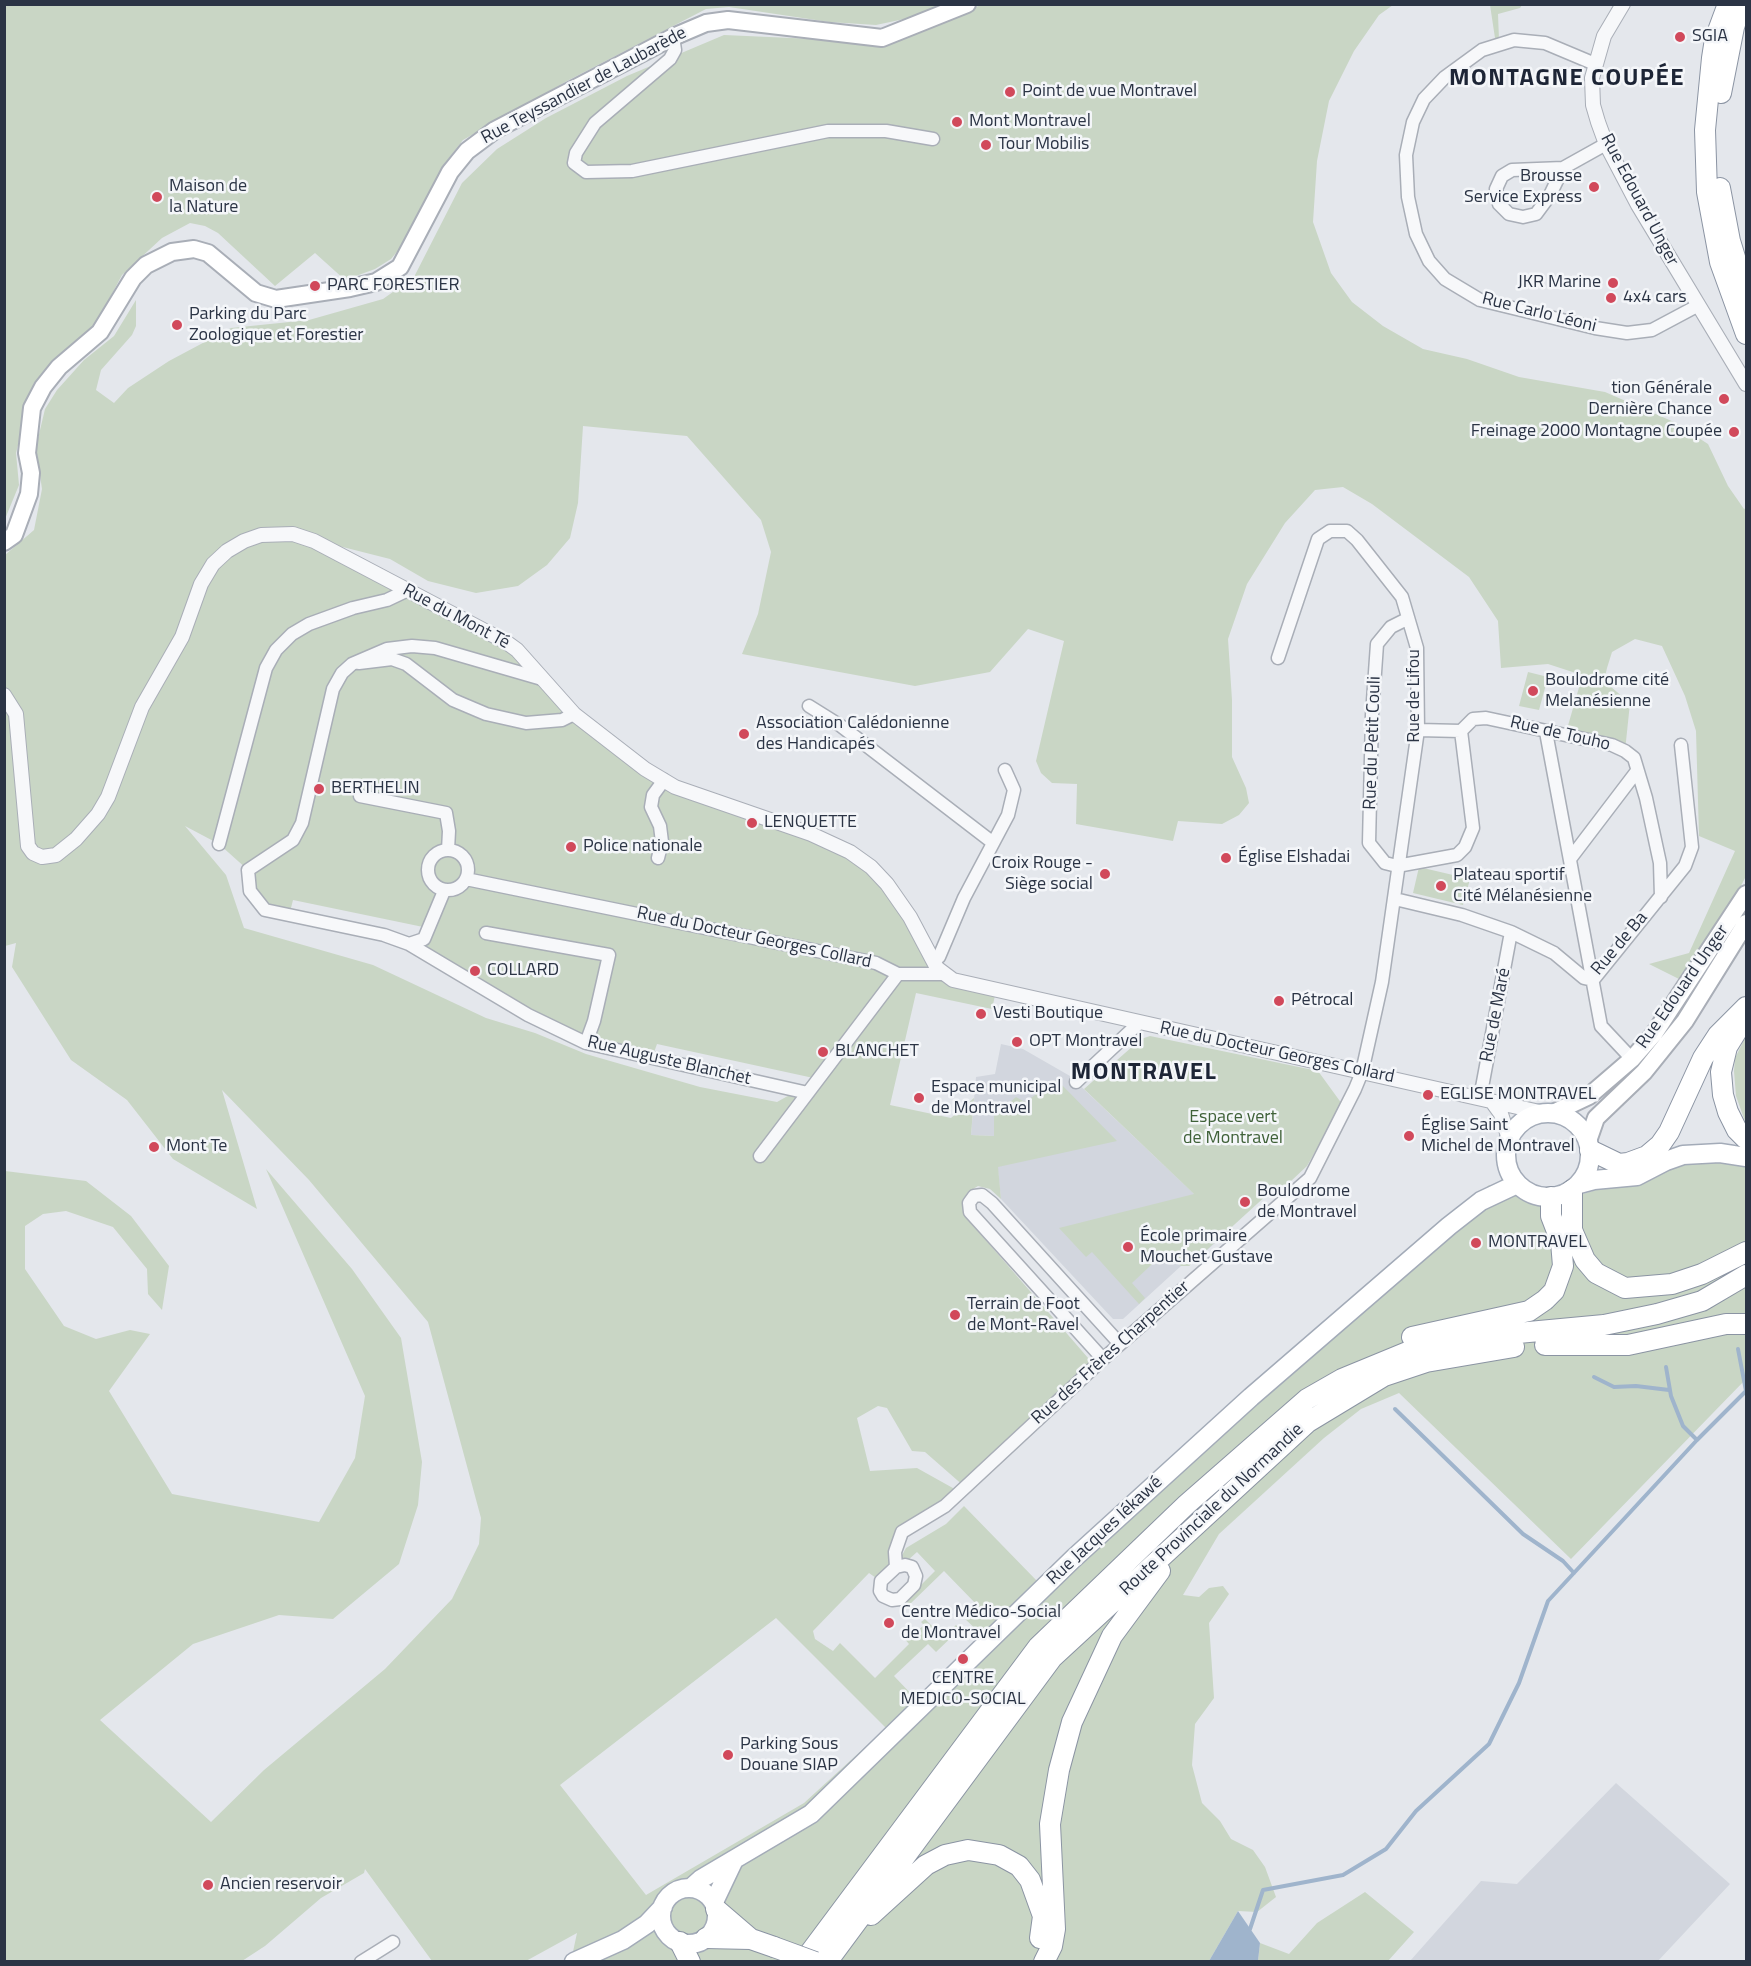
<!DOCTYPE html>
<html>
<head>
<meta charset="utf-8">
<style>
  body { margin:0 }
  #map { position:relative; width:1751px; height:1966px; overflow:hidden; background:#e4e7ec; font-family:"Titillium Web",sans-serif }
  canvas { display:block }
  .frame { position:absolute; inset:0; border:6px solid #2b3445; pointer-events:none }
</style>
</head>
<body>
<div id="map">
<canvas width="1751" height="1966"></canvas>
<div class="frame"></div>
</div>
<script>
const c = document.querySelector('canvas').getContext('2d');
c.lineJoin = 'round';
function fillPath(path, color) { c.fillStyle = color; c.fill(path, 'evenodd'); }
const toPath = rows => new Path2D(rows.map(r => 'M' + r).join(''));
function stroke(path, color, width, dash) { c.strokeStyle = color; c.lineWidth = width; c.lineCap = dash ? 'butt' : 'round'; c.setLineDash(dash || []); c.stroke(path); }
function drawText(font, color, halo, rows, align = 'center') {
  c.font = font + ' "Titillium Web",sans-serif'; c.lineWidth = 5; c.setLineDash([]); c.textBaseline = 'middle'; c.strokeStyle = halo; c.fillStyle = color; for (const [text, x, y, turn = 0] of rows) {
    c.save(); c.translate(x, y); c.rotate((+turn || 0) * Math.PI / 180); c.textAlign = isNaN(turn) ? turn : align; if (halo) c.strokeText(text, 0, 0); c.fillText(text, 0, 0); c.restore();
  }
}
const built = toPath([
  [1001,1044,1023,1049,1070,1076,1231,1229,1189,1266,1181,1266,1123,1319,1113,1319,1001,1199,994,1136,971,1135,976,1077,995,1074],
  [1616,1783,1730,1884,1658,1961,1410,1961,1481,1881,1517,1884]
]);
const green = toPath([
  [5,5,950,5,923,15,876,25,829,22,729,7,706,9,567,81,463,140,445,163,410,236,391,259,375,269,345,280,315,253,275,286,218,233,205,226,190,223,162,238,122,275,96,324,50,364,34,383,16,453,19,485,5,519],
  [981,5,1393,5,1379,15,1354,51,1329,101,1317,161,1313,222,1331,273,1352,302,1383,326,1423,349,1467,359,1519,377,1605,392,1674,422,1708,444,1728,486,1744,509,1746,508,1746,876,1715,937,1683,981,1649,964,1689,953,1735,851,1699,836,1696,731,1685,696,1662,646,1635,639,1612,652,1607,668,1604,681,1630,703,1625,751,1565,736,1582,677,1591,678,1548,664,1501,668,1498,621,1469,577,1372,504,1343,487,1315,490,1285,523,1247,584,1228,639,1232,700,1232,757,1246,788,1249,803,1239,815,1222,824,1178,821,1173,841,1076,824,1077,784,1052,783,1041,773,1036,761,1064,641,1028,629,990,672,915,686,742,654,758,614,771,552,761,520,687,436,583,426,578,503,570,538,547,565,518,586,476,593,428,581,390,559,323,542,488,631,645,769,811,834,871,867,937,968,996,991,992,1009,916,993,890,1105,951,1118,974,1098,971,1135,994,1136,994,1116,1016,1097,1025,1102,1057,1080,1117,1141,998,1167,1001,1199,990,1189,978,1186,968,1192,962,1202,964,1215,1095,1366,965,1487,925,1452,912,1451,887,1408,878,1406,857,1418,870,1471,917,1468,960,1492,902,1532,896,1561,876,1578,869,1573,813,1631,815,1639,833,1651,840,1643,875,1678,909,1644,903,1637,909,1631,913,1635,924,1625,921,1622,925,1619,943,1637,956,1625,960,1629,936,1652,928,1644,894,1676,916,1699,982,1635,964,1618,977,1605,944,1571,908,1606,900,1606,935,1571,917,1552,907,1561,901,1557,906,1548,946,1524,964,1506,1037,1581,1489,1185,1544,1206,1677,1165,1707,1160,1746,1166,1746,1379,1571,1559,1399,1393,1361,1409,1324,1438,1219,1534,1183,1595,1199,1597,1209,1588,1223,1586,1229,1594,1209,1623,1214,1698,1195,1724,1192,1765,1202,1803,1220,1821,1231,1839,1253,1850,1265,1867,1276,1897,1257,1912,1238,1911,1209,1961,571,1961,577,1933,526,1961,432,1961,365,1869,364,1873,321,1898,265,1946,242,1961,5,1961,5,1171,86,1181,131,1216,169,1266,162,1310,148,1294,147,1269,113,1227,66,1211,43,1214,25,1226,25,1269,64,1326,96,1339,130,1330,150,1334,109,1391,172,1494,319,1522,355,1458,365,1396,266,1169,352,1269,401,1338,422,1462,418,1505,399,1564,333,1619,279,1615,193,1644,100,1720,211,1822,264,1770,385,1669,452,1599,479,1544,481,1518,428,1322,309,1180,222,1090,257,1209,173,1159,127,1100,71,1060,12,967,16,943,5,946,5,555,34,530,42,489,36,447,45,409,57,390,84,360,114,336,136,300,136,326,132,335,101,370,96,390,114,403,128,388,169,361,231,328,309,320,383,299,414,277,462,183,497,149,546,118,627,76,724,35,882,42],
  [185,826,219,844,248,870,250,891,265,910,289,916,293,900,428,928,409,944,586,1043,652,1058,657,1044,818,1079,777,1102,700,1087,586,1054,535,1033,486,1018,373,965,244,928,226,875],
  [776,1618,886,1728,804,1803,646,1895,560,1785],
  [1490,5,1522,5,1520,8,1498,14,1499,40,1495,38],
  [1528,672,1548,677,1539,710,1519,706],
  [1419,867,1470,879,1463,905,1413,893],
  [1150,1036,1318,1071,1342,1104,1307,1166,1274,1197,1269,1193,1189,1266,1181,1266,1166,1251,1132,1283,1145,1298,1139,1304,1092,1252,1086,1257,1059,1228,1194,1194,1084,1089,1141,1039],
  [1746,1036,1746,1124,1736,1096,1734,1071,1735,1058],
  [1365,1892,1414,1932,1388,1961,1258,1961,1260,1943,1289,1954,1317,1923]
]);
const water = toPath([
  [1238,1911,1260,1943,1258,1961,1209,1961]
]);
const stream = toPath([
  [1738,1349,1746,1391],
  [1666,1367,1671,1396,1683,1426,1697,1440],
  [1594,1377,1614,1387,1636,1386,1669,1390],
  [1395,1409,1523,1534,1563,1561,1574,1573],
  [1250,1929,1263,1890,1343,1875,1386,1849,1416,1811,1489,1744,1519,1683,1548,1601,1697,1440,1746,1391]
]);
const minor = toPath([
  [673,37,675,50,670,59,595,123,576,153,574,163,586,172,632,171,828,131,886,131,933,139],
  [1595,64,1545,43,1514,40,1482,50,1445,77,1424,99,1413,122,1406,155,1408,197,1416,234,1429,261,1445,279,1480,300,1595,328,1627,333,1652,330,1697,306],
  [1563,168,1550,195,1536,214,1523,217,1509,214,1499,204,1496,189,1502,176,1512,170,1563,168,1606,144],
  [1407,619,1391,627,1377,644,1372,715,1369,843,1385,863,1397,866,1457,855,1465,847,1473,828,1461,731],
  [359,663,392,659,406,664,453,700,486,714,526,723,562,720,574,714],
  [542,679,435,648,412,646,387,649,352,664,342,673,333,689,302,823,293,840,248,870,250,891,265,910,384,935,409,944,528,1015,586,1043,808,1093],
  [809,706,841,726,992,842],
  [1418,730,1461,731,1473,719,1486,718,1612,745,1625,751,1634,758,1646,798,1660,863,1661,897],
  [1546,732,1601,1026,1632,1059],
  [360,796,446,813,449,831,448,850],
  [219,844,266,668,276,650,292,634,309,624,353,608,387,600,408,590],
  '428 870a20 20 0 1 1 40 0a20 20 0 1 1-40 0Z',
  [658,858,662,842,660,826,651,807,653,795,664,780],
  [1570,859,1637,771],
  [466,879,876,963,898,974,943,974],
  [1395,899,1462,915,1511,932,1554,953,1584,978,1593,980,1685,866,1692,847,1681,745],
  [486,933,609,955,594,1021,586,1043],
  [409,944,424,939,444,891],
  [933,960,939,957,964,898,1008,815,1014,790,1005,770],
  [1076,1082,1139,1023],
  [1480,1098,1511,932],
  [760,1156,898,974],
  [1103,1359,970,1212,969,1203,974,1196,982,1195,992,1203,1120,1344],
  [896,1567,905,1565,912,1567,916,1576,914,1585,900,1599,892,1600,883,1596,880,1591,881,1581,896,1567,895,1552,902,1532,945,1506,1103,1359,1310,1178,1355,1089,1362,1072,1382,982,1418,730,1417,648,1402,597,1357,540,1347,531,1330,531,1318,539,1278,658],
  [361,1962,393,1942]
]);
const tertiary = toPath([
  [1623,4,1604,36,1592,78,1593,105,1598,122,1606,144,1638,205,1746,384],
  [4,695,16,714,28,846,33,853,42,857,56,855,76,839,98,814,108,797,142,707,182,637,201,584,213,564,227,551,244,541,261,535,293,534,314,541,506,642,517,650,574,714,645,769,675,787,811,834,850,852,871,867,887,884,910,917,937,968,953,980,1544,1113],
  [1493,1103,1501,1114,1509,1139]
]);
const secondary = toPath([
  [4,542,14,535,29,494,31,473,27,453,32,408,43,387,59,367,100,332,133,278,146,265,172,252,194,249,208,253,256,293,276,299,350,288,376,282,400,267,450,172,467,151,495,130,673,37,706,23,728,20,882,38,967,4],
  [1553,1113,1589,1096,1632,1059,1654,1034,1746,894],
  [1588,1141,1596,1118,1644,1072,1685,1021,1746,923]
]);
const primary = toPath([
  '1506 1155a42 42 0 1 1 84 0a42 42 0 1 1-84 0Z',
  [1579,1184,1594,1180,1637,1176,1666,1161,1683,1155,1720,1153,1746,1157],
  [691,1888,701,1879,811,1814,1074,1558,1251,1397,1449,1226,1481,1201,1517,1184],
  '661 1916a28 28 0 1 1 56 0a28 28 0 1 1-56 0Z',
  [714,1902,733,1862],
  [574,1962,623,1940,647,1924,663,1907]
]);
const trunk = toPath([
  [1728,4,1715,39,1712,58,1705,130,1707,192,1720,262,1746,334],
  [1721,93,1734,27,1742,4],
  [1720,188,1730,241,1746,293],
  [1740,1026,1727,1047,1721,1072,1723,1095,1728,1112,1737,1130,1746,1139],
  [1590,1150,1619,1164,1628,1163,1647,1156,1660,1145,1669,1132,1703,1058,1718,1035,1746,1007],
  [1572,1190,1572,1230,1585,1260,1596,1273,1625,1288,1672,1284,1702,1274,1746,1252],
  [1412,1337,1529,1311,1545,1300,1554,1291,1563,1266,1561,1242,1551,1216,1551,1197],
  [1545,1345,1628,1345,1726,1324,1746,1324],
  [716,1909,751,1939],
  [871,1915,926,1865,945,1855,968,1850,999,1855,1019,1866,1030,1880,1043,1916,1040,1938],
  [706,1938,751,1939,774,1947],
  [680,1942,690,1962],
  [803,1962,1038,1647,1187,1504,1307,1399,1342,1379,1410,1351,1475,1337,1604,1325,1657,1314,1702,1301,1746,1275],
  [827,1962,1052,1658,1308,1422,1384,1376,1426,1362,1514,1347],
  [1044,1962,1052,1946,1055,1929,1050,1824,1059,1770,1072,1722,1112,1636,1160,1571]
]);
const trunkBridge = toPath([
  [774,1947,815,1962]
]);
const markers = [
  [1680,37,6,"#d1495b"],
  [1010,92,6,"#d1495b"],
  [957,122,6,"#d1495b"],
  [986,145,6,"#d1495b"],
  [1594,187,6,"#d1495b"],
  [157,197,6,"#d1495b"],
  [1613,283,6,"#d1495b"],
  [315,286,6,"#d1495b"],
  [1611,298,6,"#d1495b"],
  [177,325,6,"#d1495b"],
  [1724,399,6,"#d1495b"],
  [1734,432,6,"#d1495b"],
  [1533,691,6,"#d1495b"],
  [744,734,6,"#d1495b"],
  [319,789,6,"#d1495b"],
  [752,823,6,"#d1495b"],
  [571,847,6,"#d1495b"],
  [1226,858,6,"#d1495b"],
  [1105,874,6,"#d1495b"],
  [1441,886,6,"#d1495b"],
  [475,971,6,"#d1495b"],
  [1279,1001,6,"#d1495b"],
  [981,1014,6,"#d1495b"],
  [1017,1042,6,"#d1495b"],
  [823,1052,6,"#d1495b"],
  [1428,1095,6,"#d1495b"],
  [919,1098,6,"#d1495b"],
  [1409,1136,6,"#d1495b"],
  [154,1147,6,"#d1495b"],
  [1245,1202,6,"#d1495b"],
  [1476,1243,6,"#d1495b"],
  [1128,1247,6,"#d1495b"],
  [955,1315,6,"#d1495b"],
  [889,1623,6,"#d1495b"],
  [963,1659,6,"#d1495b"],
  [728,1755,6,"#d1495b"],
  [208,1885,6,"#d1495b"]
];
const poiNames = [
  ["SGIA",1692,37],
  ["Point de vue Montravel",1022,92],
  ["Mont Montravel",969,122],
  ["Tour Mobilis",998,145],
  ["Brousse",1582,177,"right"],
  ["Service Express",1582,198,"right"],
  ["Maison de",169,187],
  ["la Nature",169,208],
  ["JKR Marine",1601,283,"right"],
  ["PARC FORESTIER",327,286],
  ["4x4 cars",1623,298],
  ["Parking du Parc",189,315],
  ["Zoologique et Forestier",189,336],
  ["tion Générale",1712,389,"right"],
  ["Dernière Chance",1712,410,"right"],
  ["Freinage 2000 Montagne Coupée",1722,432,"right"],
  ["Boulodrome cité",1545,681],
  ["Melanésienne",1545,702],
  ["Association Calédonienne",756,724],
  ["des Handicapés",756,745],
  ["BERTHELIN",331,789],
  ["LENQUETTE",764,823],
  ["Police nationale",583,847],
  ["Église Elshadai",1238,858],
  ["Croix Rouge -",1093,864,"right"],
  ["Siège social",1093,885,"right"],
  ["Plateau sportif",1453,876],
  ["Cité Mélanésienne",1453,897],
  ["COLLARD",487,971],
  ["Pétrocal",1291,1001],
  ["Vesti Boutique",993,1014],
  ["OPT Montravel",1029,1042],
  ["BLANCHET",835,1052],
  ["Espace municipal",931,1088],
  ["de Montravel",931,1109],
  ["EGLISE MONTRAVEL",1440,1095],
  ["Église Saint",1421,1126],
  ["Michel de Montravel",1421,1147],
  ["Mont Te",166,1147],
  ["Boulodrome",1257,1192],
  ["de Montravel",1257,1213],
  ["École primaire",1140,1237],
  ["Mouchet Gustave",1140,1258],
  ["MONTRAVEL",1488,1243],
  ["Terrain de Foot",967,1305],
  ["de Mont-Ravel",967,1326],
  ["Centre Médico-Social",901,1613],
  ["de Montravel",901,1634],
  ["CENTRE",963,1679,"center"],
  ["MEDICO-SOCIAL",963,1700,"center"],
  ["Parking Sous",740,1745],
  ["Douane SIAP",740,1766],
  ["Ancien reservoir",220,1885]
];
const streetNames = [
  ["Rue Teyssandier de Laubarède",584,86,-28],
  ["Rue Edouard Unger",1639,200,62],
  ["Rue Carlo Léoni",1539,313,14],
  ["Rue du Mont Té",456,617,28],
  ["Rue de Lifou",1415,696,-90],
  ["Rue de Touho",1560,734,13],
  ["Rue du Petit Couli",1373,743,-88],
  ["Rue du Docteur Georges Collard",754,938,12],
  ["Rue de Ba",1620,944,-50],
  ["Rue Edouard Unger",1683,987,-55],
  ["Rue de Maré",1496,1015,-79],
  ["Rue du Docteur Georges Collard",1277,1053,12],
  ["Rue Auguste Blanchet",669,1061,13],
  ["Rue des Frères Charpentier",1111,1353,-42],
  ["Route Provinciale du Normandie",1212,1510,-43],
  ["Rue Jacques Iékawé",1105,1531,-43]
];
const parkNames = [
  ["Espace vert",1233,1118],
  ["de Montravel",1233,1139]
];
const districtNames = [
  ["MONTAGNE COUPÉE",1567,79],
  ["MONTRAVEL",1144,1073]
];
fillPath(built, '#d2d6de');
fillPath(green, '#c9d6c5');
fillPath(water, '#9fb4cc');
stroke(stream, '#9fb4cc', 4);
stroke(minor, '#a9aeb7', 15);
stroke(tertiary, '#a9aeb7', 16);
stroke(secondary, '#a9aeb7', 20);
stroke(primary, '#a3abb8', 21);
stroke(trunk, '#8b94a3', 22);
stroke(minor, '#f7f8fa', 12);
stroke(tertiary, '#f7f8fa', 14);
stroke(secondary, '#fff', 16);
stroke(primary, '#fff', 18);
stroke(trunk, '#fff', 20);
stroke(trunkBridge, '#8b94a3', 22, []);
stroke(trunkBridge, '#fff', 20);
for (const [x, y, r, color] of markers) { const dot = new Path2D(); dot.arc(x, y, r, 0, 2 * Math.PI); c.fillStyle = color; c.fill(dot); stroke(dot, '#f4f6f9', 2); }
drawText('18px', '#2b3445', '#f4f6f9', poiNames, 'left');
drawText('18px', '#2b3445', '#f4f6f9', streetNames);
drawText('18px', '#3f6138', '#f4f6f9', parkNames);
c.letterSpacing = '1.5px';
drawText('bold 24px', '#1d2536', '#f4f6f9', districtNames);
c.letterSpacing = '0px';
</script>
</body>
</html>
